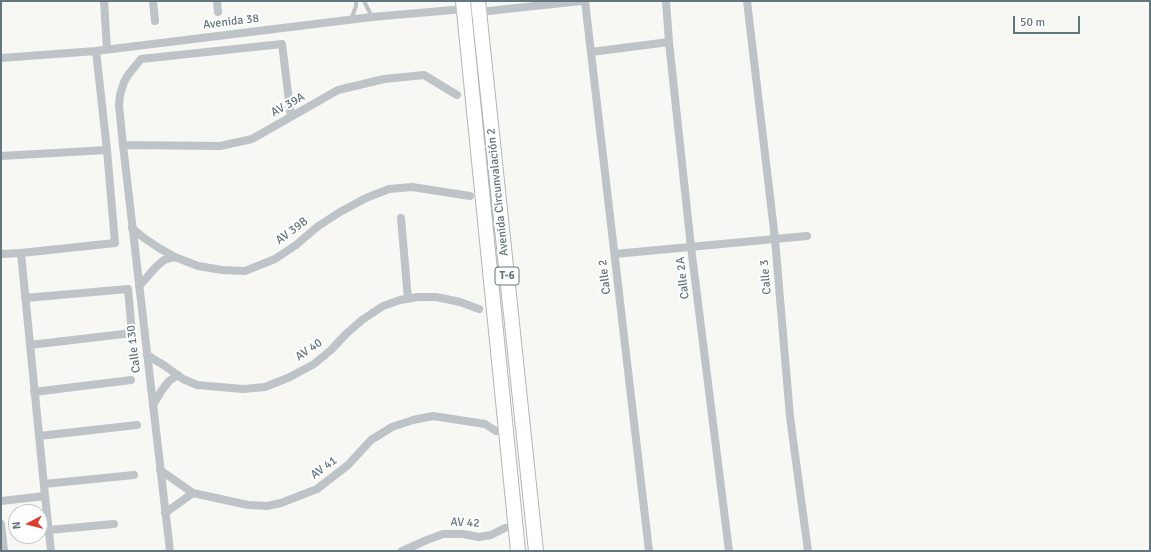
<!DOCTYPE html>
<html>
<head>
<meta charset="utf-8">
<style>
  body { margin:0 }
  #map { position:relative; width:1151px; height:552px; overflow:hidden; background:#f7f7f4; font-family:Signika,sans-serif }
  canvas { display:block }
  .frame { position:absolute; inset:0; border:2px solid #63767e; pointer-events:none }
  .north { position:absolute; left:8px; top:504px; width:40px; height:40px; box-sizing:border-box; background:#fff; border:1px solid #c1c8cb; border-radius:50%; rotate:263deg; font-size:11px; font-weight:700; line-height:16px; text-align:center; color:#63767e }
  .north::after { content:''; display:block; margin:auto; width:14px; height:18px; background:#dd412e; clip-path:polygon(50% 0,100% 100%,50% 72%,0 100%) }
  .scale { position:absolute; left:1013px; top:16px; width:67px; height:18px; box-sizing:border-box; border:2px solid #63767e; border-top:0; padding-left:5px; font-size:12px; line-height:14px; white-space:nowrap; color:#63767e; -webkit-text-stroke:3px #fff; paint-order:stroke }
</style>
</head>
<body>
<div id="map">
<canvas width="1151" height="552"></canvas>
<div class="frame"></div>
<div class="north">N</div>
<div class="scale">50 m</div>
</div>
<script>
const c = document.querySelector('canvas').getContext('2d');
c.lineJoin = 'round';
const toPath = rows => new Path2D(rows.map(r => 'M' + r).join(''));
function stroke(path, color, width, dash) { c.strokeStyle = color; c.lineWidth = width; c.lineCap = dash ? 'butt' : 'round'; c.setLineDash(dash || []); c.stroke(path); }
function drawText(font, color, halo, rows, align = 'center') {
  c.font = font + ' Signika,sans-serif'; c.lineWidth = 4; c.setLineDash([]); c.textBaseline = 'middle'; c.strokeStyle = halo; c.fillStyle = color; for (const [text, x, y, turn = 0] of rows) {
    c.save(); c.translate(x, y); c.rotate((+turn || 0) * Math.PI / 180); c.textAlign = isNaN(turn) ? turn : align; if (halo) c.strokeText(text, 0, 0); c.fillText(text, 0, 0); c.restore();
  }
}
const service = toPath([
  [364,1,372,17],
  [351,20,356,6,356,1]
]);
const minor = toPath([
  [104,1,107,49],
  [153,1,155,21],
  [217,1,218,12],
  [585,1,649,551],
  [666,1,669,42,691,247,729,551],
  [747,1,775,239,790,417,808,551],
  [591,52,669,42],
  [1,58,96,51,372,17,464,9,479,12,581,1],
  [123,145,220,146,252,139,338,90,384,79,424,75,457,95],
  [1,156,107,150],
  [401,218,408,299],
  [132,228,144,238,159,248,175,257,198,266,222,270,245,271,275,259,296,245,317,227,340,212,366,198,389,189,412,187,470,196],
  [21,253,45,496,51,551],
  [1,254,21,253,115,243,107,150,96,51],
  [615,254,807,236],
  [139,286,156,267,164,260,175,257],
  [25,298,128,289,132,333,30,345],
  [147,355,165,366,183,379,197,385,243,389,265,387,290,377,314,364,331,350,346,334,362,320,383,306,400,300,418,297,436,297,460,302,479,309],
  [34,392,131,380],
  [153,405,162,390,169,381,178,375],
  [39,436,137,425],
  [160,470,193,493,248,505,267,506,281,503,317,489,348,465,371,440,392,427,413,420,433,416,485,424,496,431],
  [44,484,134,475],
  [1,501,45,496],
  [165,513,193,493],
  [1,524,4,551],
  [49,530,114,524],
  [170,551,123,145,119,105,120,95,124,82,128,75,141,59,282,44,291,117],
  [402,551,427,540,443,534,463,534,479,537,491,535,505,528]
]);
const trunk = toPath([
  [463,1,518,551],
  [478,1,536,551]
]);
const shields = [
  [507,276,24]
];
const shieldNames = [
  ["T-6",507,276]
];
const streetNames = [
  ["Avenida 38",231,22,-7],
  ["AV 39A",288,105,-29],
  ["Avenida Circunvalación 2",498,192,-96],
  ["AV 39B",292,231,-37],
  ["Calle 2",605,277,-97],
  ["Calle 3",766,277,-95],
  ["Calle 2A",683,278,-97],
  ["Calle 130",134,349,-97],
  ["AV 40",309,350,-35],
  ["AV 41",324,468,-37],
  ["AV 42",465,523,3]
];
stroke(trunk, '#b1b6b9', 16);
stroke(service, '#bdc3c6', 4);
stroke(minor, '#bdc3c6', 8);
stroke(trunk, '#fff', 14);
for (const [x, y, w] of shields) { const box = new Path2D(); box.roundRect(x - w / 2, y - 9, w, 18, 3); c.fillStyle = '#fff'; c.fill(box); stroke(box, '#63767e', 1); }
drawText('bold 11px', '#63767e', null, shieldNames);
drawText('12px', '#63767e', '#fff', streetNames);
</script>
</body>
</html>
